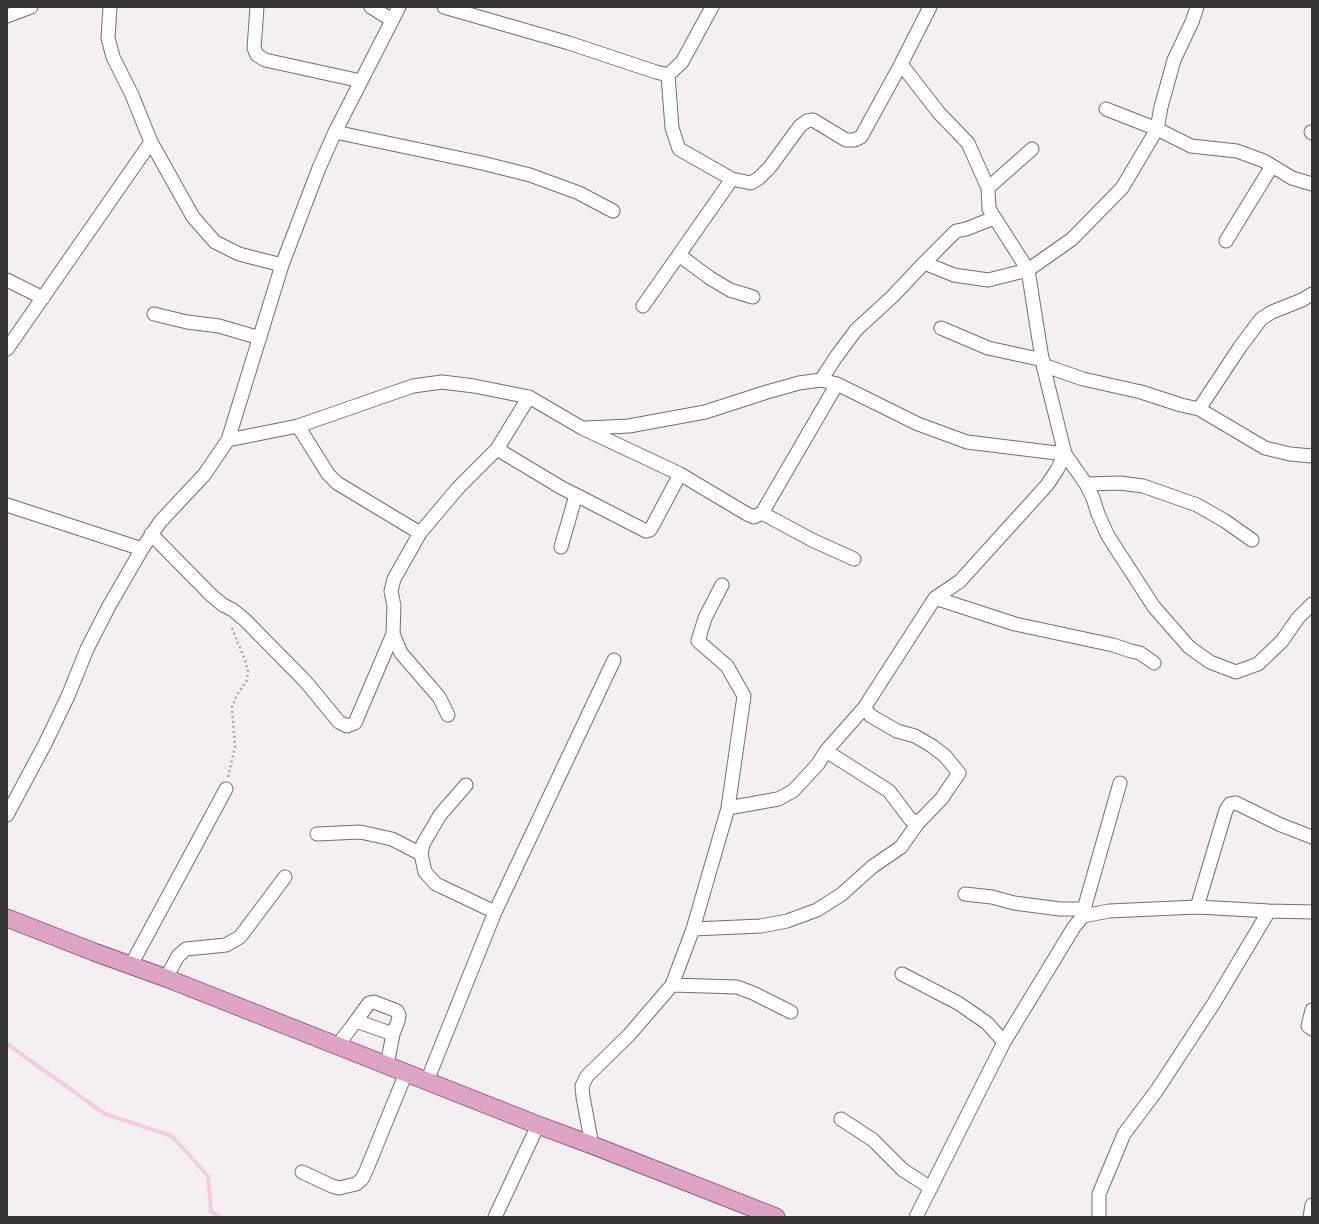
<!DOCTYPE html>
<html>
<head>
<meta charset="utf-8">
<style>
  body { margin:0 }
  #map { position:relative; width:1319px; height:1224px; overflow:hidden; background:#f4f0f2; font-family:"Varela Round",sans-serif }
  canvas { display:block }
  .frame { position:absolute; inset:0; border:8px solid #343333; pointer-events:none }
</style>
</head>
<body>
<div id="map">
<canvas width="1319" height="1224"></canvas>
<div class="frame"></div>
</div>
<script>
const c = document.querySelector('canvas').getContext('2d');
c.lineJoin = 'round';
const toPath = rows => new Path2D(rows.map(r => 'M' + r).join(''));
function stroke(path, color, width, dash) { c.strokeStyle = color; c.lineWidth = width; c.lineCap = dash ? 'butt' : 'round'; c.setLineDash(dash || []); c.stroke(path); }
const stream = toPath([
  [7,1044,105,1114,172,1136,208,1176,211,1211,220,1217]
]);
const path = toPath([
  [228,777,235,747,232,707,237,695,247,680,248,671,245,660,231,626]
]);
const minor = toPath([
  [110,7,108,38,113,57,132,95,151,142,193,217,215,242,239,254,282,265],
  [257,7,254,48,257,55,265,60,361,81],
  [371,7,392,20],
  [444,7,569,43,656,72,668,75],
  [7,16,31,7],
  [901,64,939,113,968,143,988,188,989,209,1028,270,1043,365,1065,454,1086,484,1093,498,1098,514,1108,536,1154,607,1189,647,1210,662,1236,672,1258,664,1282,641,1298,618,1312,604],
  [668,75,672,128,679,149,732,179],
  [668,75,682,62,712,7],
  [1106,109,1157,129,1191,146,1237,151,1264,161,1292,178,1312,184],
  [335,132,482,163,530,175,579,193,613,211],
  [1311,132,1312,133],
  [988,188,1032,149],
  [1226,241,1272,166],
  [679,255,710,278,730,290,753,297],
  [924,263,954,275,988,280,1028,270,1072,239,1122,188,1157,129,1161,107,1174,60,1192,22,1197,7],
  [7,280,43,298],
  [643,306,732,179,751,183,759,178,770,167,800,126,807,121,813,120,846,140,854,140,861,137,901,64,930,7],
  [154,314,187,322,219,326,260,338],
  [941,328,988,348,1043,360],
  [7,349,151,142],
  [1043,365,1083,379,1141,392,1181,405,1199,409,1265,448,1290,454,1312,456],
  [821,380,836,357,856,330,893,296,924,263,956,231,966,229,994,218],
  [1199,409,1240,347,1261,319,1272,312,1302,300,1312,294],
  [298,426,328,474,337,483,420,533],
  [586,428,629,426,705,412,767,392,799,383,821,380,837,384,918,424,967,442,1065,454],
  [228,440,298,426,413,386,442,382,474,386,529,397,582,428,680,474,747,514,754,517,762,513,837,384],
  [497,449,562,488,576,495],
  [1086,484,1120,483,1143,486,1197,505,1225,521,1252,540],
  [7,505,142,549],
  [762,513,812,540,854,559],
  [151,534,211,595,223,605,233,610,245,620,306,682,339,722,347,726,355,723,393,634],
  [561,547,576,495,646,531,650,530,653,525,680,474],
  [935,598,1015,624,1113,645,1131,651,1140,653,1154,663],
  [448,715,439,697,401,653,393,634,394,606,391,591,394,579,420,533,458,488,497,449,529,397],
  [826,751,889,791,910,819,918,823],
  [466,785,440,815,423,844,421,854,425,872,436,884,495,912],
  [728,808,778,799,793,791,818,764,826,751,864,708,935,598,960,581,1047,485,1057,470,1065,454],
  [7,815,45,744,68,696,87,649,109,606,142,549,160,522,204,475,228,440,282,265,319,168,335,132,399,7],
  [317,834,360,832,392,839,421,854],
  [965,894,992,897,1014,903,1060,909,1084,909,1120,783],
  [1197,907,1226,810,1230,804,1236,803,1281,825,1312,837],
  [693,929,761,926,787,921,817,910,842,894,872,867,901,847,918,823,942,798,959,773,945,756,932,746,915,736,897,731,871,716,864,708],
  [131,965,226,789],
  [902,974,958,1003,987,1023,1004,1042],
  [166,978,178,956,186,949,226,945,240,937,285,877],
  [672,985,737,987,753,993,791,1012],
  [1312,1010,1308,1026,1312,1029],
  [356,1021,369,1003,374,1002,397,1011,399,1015,398,1021,393,1034],
  [337,1046,356,1021,393,1034,387,1065],
  [427,1081,495,912,614,660],
  [841,1119,873,1140,903,1170,931,1188],
  [592,1145,583,1097,582,1086,587,1076,629,1035,672,985,693,929,728,808,744,696,727,666,698,641,705,618,722,585],
  [302,1172,332,1186,339,1188,356,1184,362,1179,366,1171,406,1073],
  [495,1217,538,1125],
  [916,1217,1004,1042,1074,927,1083,916,1109,911,1197,907,1269,911,1312,912],
  [1099,1217,1099,1194,1124,1134,1157,1090,1214,1003,1269,911],
  [1310,1217,1312,1205]
]);
const major = toPath([
  [7,918,94,952,166,978,538,1125,592,1145,776,1217]
]);
stroke(stream, '#f4cce0', 4);
stroke(minor, '#726e70', 15);
stroke(major, '#935577', 19);
stroke(path, '#aaa7a8', 2.5, [2, 3]);
stroke(minor, '#fff', 13);
stroke(major, '#dda4c3', 17);
</script>
</body>
</html>
